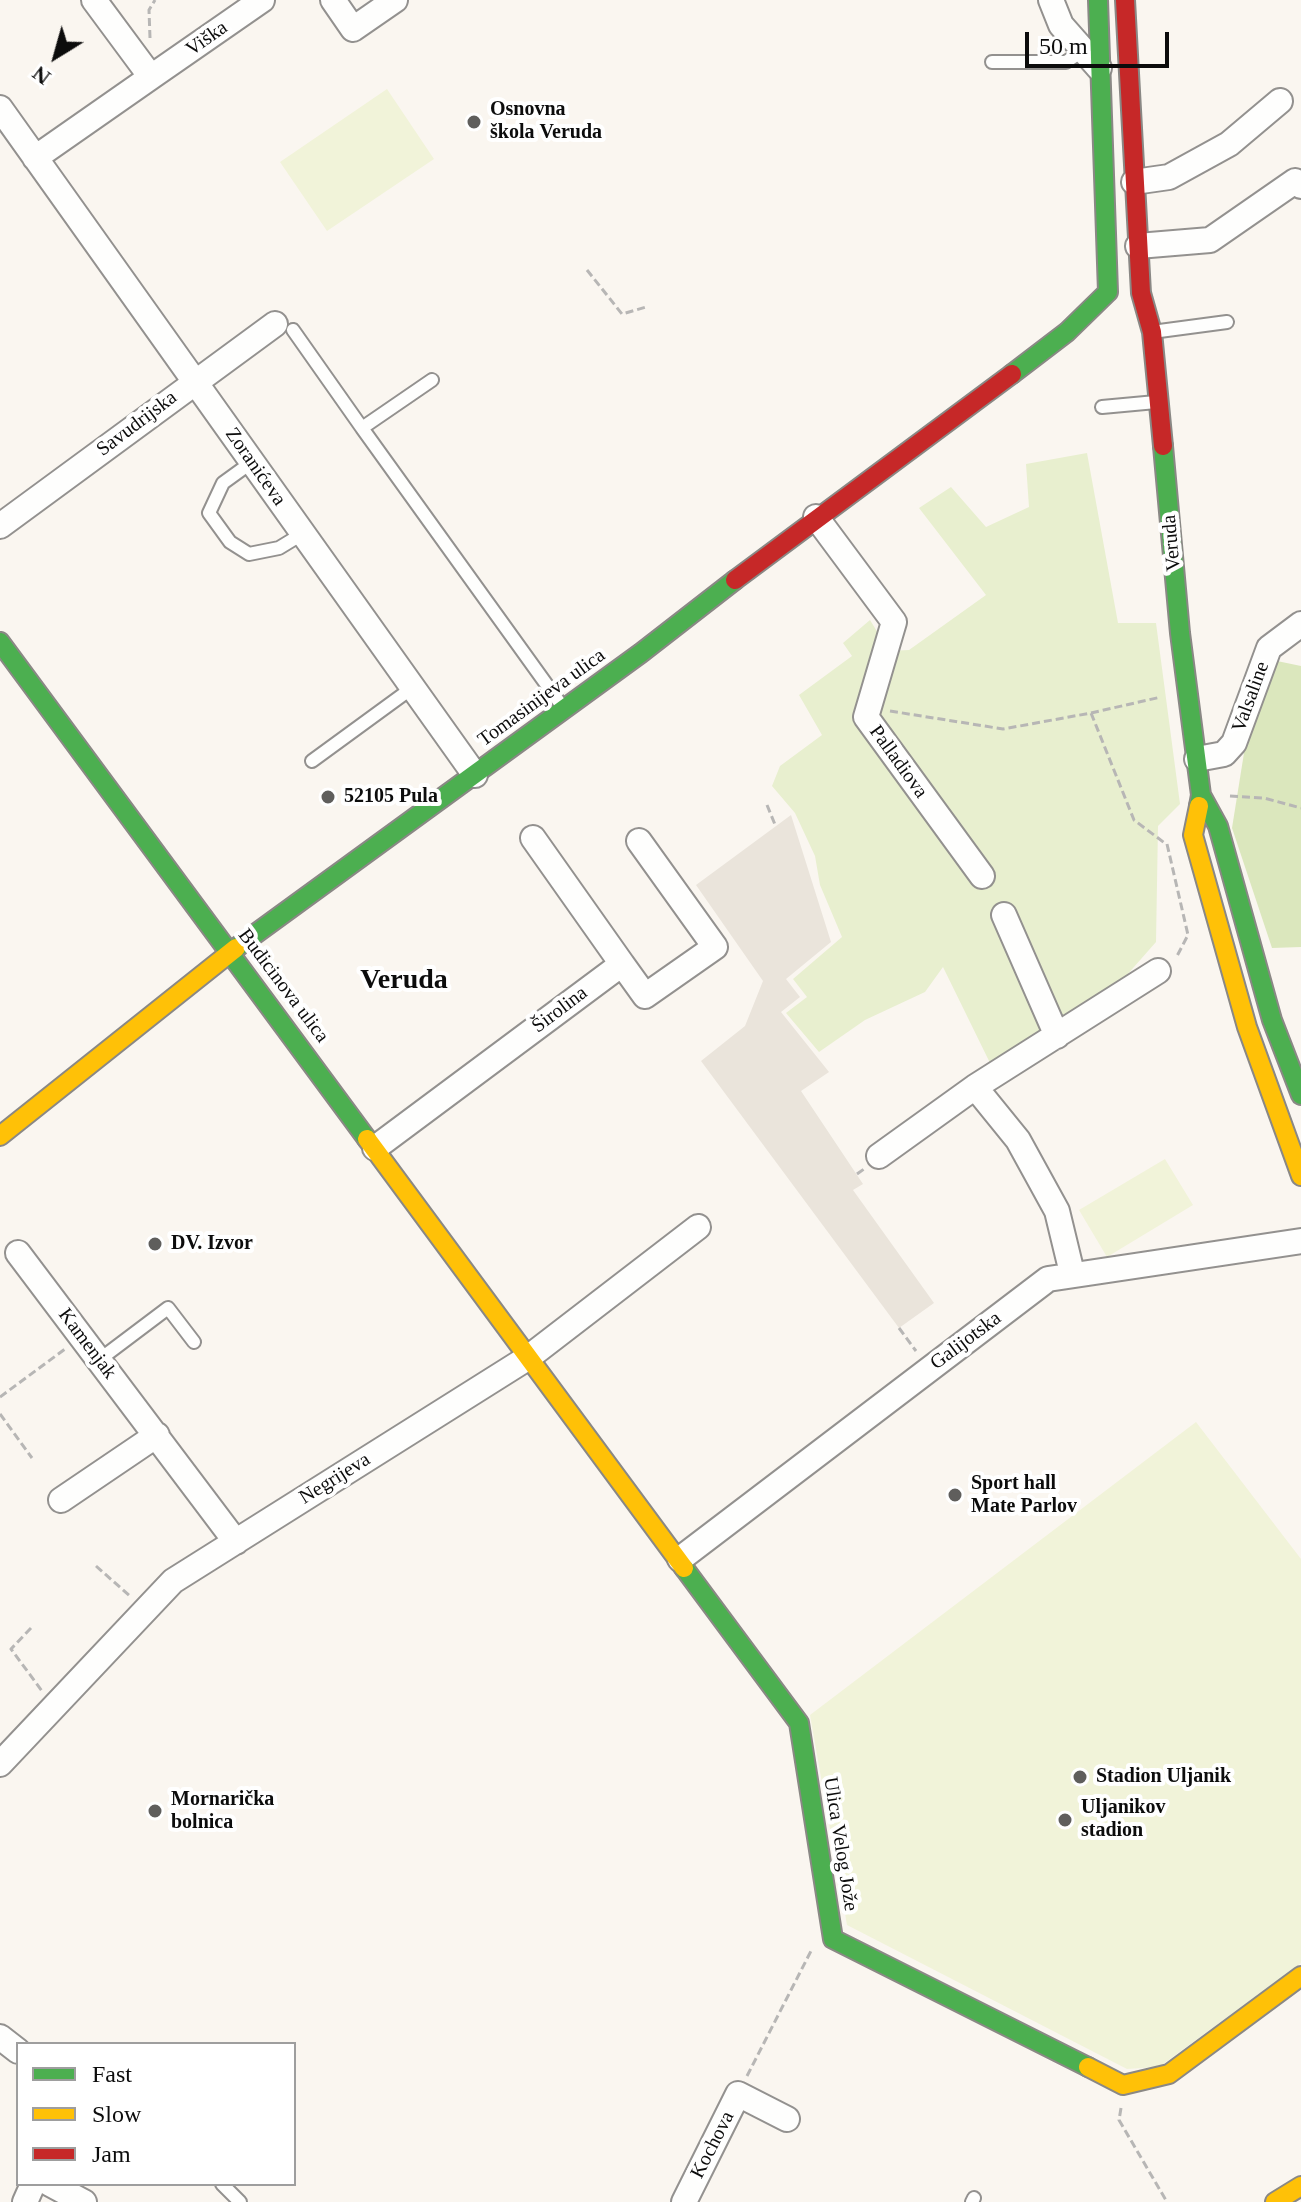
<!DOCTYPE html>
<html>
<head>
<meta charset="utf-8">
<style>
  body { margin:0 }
  #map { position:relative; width:1301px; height:2202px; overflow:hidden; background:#faf6f0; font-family:"Times New Roman",serif }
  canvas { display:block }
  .legend { position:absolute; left:16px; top:2042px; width:280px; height:144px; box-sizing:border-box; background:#fff; border:2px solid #9e9e9e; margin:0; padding:10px 14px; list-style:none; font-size:24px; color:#0c0c0c }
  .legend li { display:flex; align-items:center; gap:16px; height:40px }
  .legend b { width:40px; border:2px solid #9e9e9e }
  .north { position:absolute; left:16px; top:16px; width:80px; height:80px; -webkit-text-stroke:6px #fff; paint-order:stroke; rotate:217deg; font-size:22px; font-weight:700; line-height:32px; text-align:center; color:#0c0c0c }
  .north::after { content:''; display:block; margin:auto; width:28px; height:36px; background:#0c0c0c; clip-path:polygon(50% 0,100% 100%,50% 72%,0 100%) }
  .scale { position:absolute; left:1025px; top:32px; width:144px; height:36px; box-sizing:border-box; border:4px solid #0c0c0c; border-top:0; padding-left:10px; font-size:24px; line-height:28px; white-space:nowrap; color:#0c0c0c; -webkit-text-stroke:6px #fff; paint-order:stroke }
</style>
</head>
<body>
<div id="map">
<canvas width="1301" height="2202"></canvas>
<ul class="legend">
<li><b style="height:10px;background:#4caf50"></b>Fast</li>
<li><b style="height:10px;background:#ffc107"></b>Slow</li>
<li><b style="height:10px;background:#c62828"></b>Jam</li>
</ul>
<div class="north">N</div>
<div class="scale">50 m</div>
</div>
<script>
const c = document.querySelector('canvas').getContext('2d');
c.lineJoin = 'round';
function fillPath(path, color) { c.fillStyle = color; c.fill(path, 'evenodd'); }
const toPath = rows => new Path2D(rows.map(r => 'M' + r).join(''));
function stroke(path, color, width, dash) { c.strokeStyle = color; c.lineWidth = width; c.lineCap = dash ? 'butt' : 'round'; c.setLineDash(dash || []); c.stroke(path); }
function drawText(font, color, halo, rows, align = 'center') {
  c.font = font + ' "Times New Roman",serif'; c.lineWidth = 8; c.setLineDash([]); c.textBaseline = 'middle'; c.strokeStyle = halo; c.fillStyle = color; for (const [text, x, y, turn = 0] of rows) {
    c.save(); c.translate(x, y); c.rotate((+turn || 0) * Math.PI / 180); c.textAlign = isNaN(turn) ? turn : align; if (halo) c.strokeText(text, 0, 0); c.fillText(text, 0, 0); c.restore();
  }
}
const green = toPath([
  [1087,453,1118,623,1156,623,1180,804,1158,826,1156,942,1104,1001,991,1065,943,967,925,992,865,1020,819,1052,786,1013,807,997,793,979,842,937,820,885,815,856,795,813,772,786,780,766,822,735,799,695,852,656,843,643,870,620,889,651,909,650,986,595,919,508,951,487,986,527,1029,507,1026,464]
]);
const forest = toPath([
  [1277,661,1301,666,1301,947,1272,948,1232,828,1244,753]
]);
const pitch = toPath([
  [387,89,434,159,327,231,280,162],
  [1165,1159,1193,1205,1107,1257,1079,1210],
  [1196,1422,1301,1559,1301,1963,1159,2067,1127,2069,847,1925,810,1715]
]);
const plaza = toPath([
  [791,815,831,942,786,979,800,997,781,1012,829,1072,801,1091,863,1184,853,1190,934,1303,899,1328,701,1061,745,1026,763,981,696,885]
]);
const path = toPath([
  [150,38,149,10,155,0],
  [587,270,622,314,646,307],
  [890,711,1003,729,1091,713,1134,820,1166,844],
  [1091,713,1161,697],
  [1230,796,1264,798,1301,808],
  [767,805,776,827],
  [1167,844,1188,935,1176,958],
  [857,1174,864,1169],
  [899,1328,916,1351],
  [0,1397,65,1349],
  [0,1414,32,1458],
  [96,1566,131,1597],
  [31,1628,11,1649,42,1691],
  [747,2076,811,1951],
  [1121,2108,1119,2120,1167,2202]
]);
const lane = toPath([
  [992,62,1066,62,1082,51],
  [293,330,362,428],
  [1152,332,1227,322],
  [432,380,362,428,562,706],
  [1102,407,1156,402],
  [252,462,223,483,209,513,230,542,249,554,279,548,302,534],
  [312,761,412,688],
  [99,1360,168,1308,194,1342],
  [222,2184,240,2202],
  [972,2202,974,2198]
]);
const street = toPath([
  [333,0,353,29,395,0],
  [1051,0,1061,25,1099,68],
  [151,77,262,0],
  [0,108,475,775],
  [35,158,151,77,94,0],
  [1134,182,1169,177,1229,144,1280,101],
  [1138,246,1210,240,1295,181,1301,186],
  [816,517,894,622,866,717,982,876],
  [0,526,275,324],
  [1197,759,1224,754,1234,743,1269,648,1301,624],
  [1004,915,1057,1036],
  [622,964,645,996,715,947,639,841],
  [975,1087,1018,1140,1057,1211,1072,1273],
  [375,1148,622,964,533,838],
  [879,1156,975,1087,1158,971],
  [18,1253,236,1542],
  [61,1500,157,1435],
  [680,1559,1048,1279,1301,1241],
  [0,1764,173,1581,529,1357,698,1227],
  [0,2037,18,2051],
  [50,2184,84,2202],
  [25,2202,33,2184],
  [684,2202,738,2094,787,2119]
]);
const fast = toPath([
  [1098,0,1108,292],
  [1012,374,1067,332,1108,292],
  [1163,446,1180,633,1201,795,1199,806],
  [0,642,367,1139],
  [1201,795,1218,826,1272,1020,1301,1095],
  [236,948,641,653,735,580],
  [684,1568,799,1723,833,1939,1088,2067]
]);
const slow = toPath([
  [1199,806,1193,835,1247,1027,1301,1176],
  [0,1136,236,948],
  [367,1139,684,1568],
  [1088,2067,1123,2085,1169,2074,1301,1976],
  [1275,2202,1301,2186]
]);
const jam = toPath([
  [1125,0,1141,293,1152,332,1163,446],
  [735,580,1012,374]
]);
const markers = [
  [474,122,8,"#5f5e5c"],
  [328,797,8,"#5f5e5c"],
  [155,1244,8,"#5f5e5c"],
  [955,1495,8,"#5f5e5c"],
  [1080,1777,8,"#5f5e5c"],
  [155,1811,8,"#5f5e5c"],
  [1065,1820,8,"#5f5e5c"]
];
const streetNames = [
  ["Viška",207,39,-35],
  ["Savudrijska",137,424,-37],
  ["Zoranićeva",255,467,55],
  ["Veruda",1172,543,-95],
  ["Valsaline",1251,697,-70],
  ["Tomasinijeva ulica",542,698,-36],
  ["Palladiova",898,762,54],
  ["Budicinova ulica",283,986,53],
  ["Širolina",560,1010,-37],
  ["Galijotska",966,1341,-37],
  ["Kamenjak",87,1344,53],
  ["Negrijeva",335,1479,-32],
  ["Ulica Velog Jože",840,1844,81],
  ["Kochova",713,2145,-63]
];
const poiNames = [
  ["Osnovna",490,110],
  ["škola Veruda",490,133],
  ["52105 Pula",344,797],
  ["DV. Izvor",171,1244],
  ["Sport hall",971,1484],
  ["Mate Parlov",971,1507],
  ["Stadion Uljanik",1096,1777],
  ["Mornarička",171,1800],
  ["bolnica",171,1823],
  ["Uljanikov",1081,1808],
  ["stadion",1081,1831]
];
const districtNames = [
  ["Veruda",404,981]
];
fillPath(green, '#e8efcf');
fillPath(forest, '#dbe7bd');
fillPath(pitch, '#f1f3d9');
fillPath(plaza, '#eae4db');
stroke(lane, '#93918f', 16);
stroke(street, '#93918f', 28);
stroke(fast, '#8a8885', 22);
stroke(slow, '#8a8885', 22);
stroke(jam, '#8a8885', 22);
stroke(path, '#b7b6b5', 3, [8, 4]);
stroke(lane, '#fefefd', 12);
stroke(street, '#fefefd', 24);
stroke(fast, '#4caf50', 18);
stroke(slow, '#ffc107', 18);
stroke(jam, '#c62828', 18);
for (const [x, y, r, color] of markers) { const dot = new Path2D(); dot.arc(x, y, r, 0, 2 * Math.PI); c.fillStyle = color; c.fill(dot); stroke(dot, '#fff', 3); }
drawText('20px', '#0c0c0c', '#fff', streetNames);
drawText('bold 20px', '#0c0c0c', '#fff', poiNames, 'left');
drawText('bold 28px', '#0c0c0c', '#fff', districtNames);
</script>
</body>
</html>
